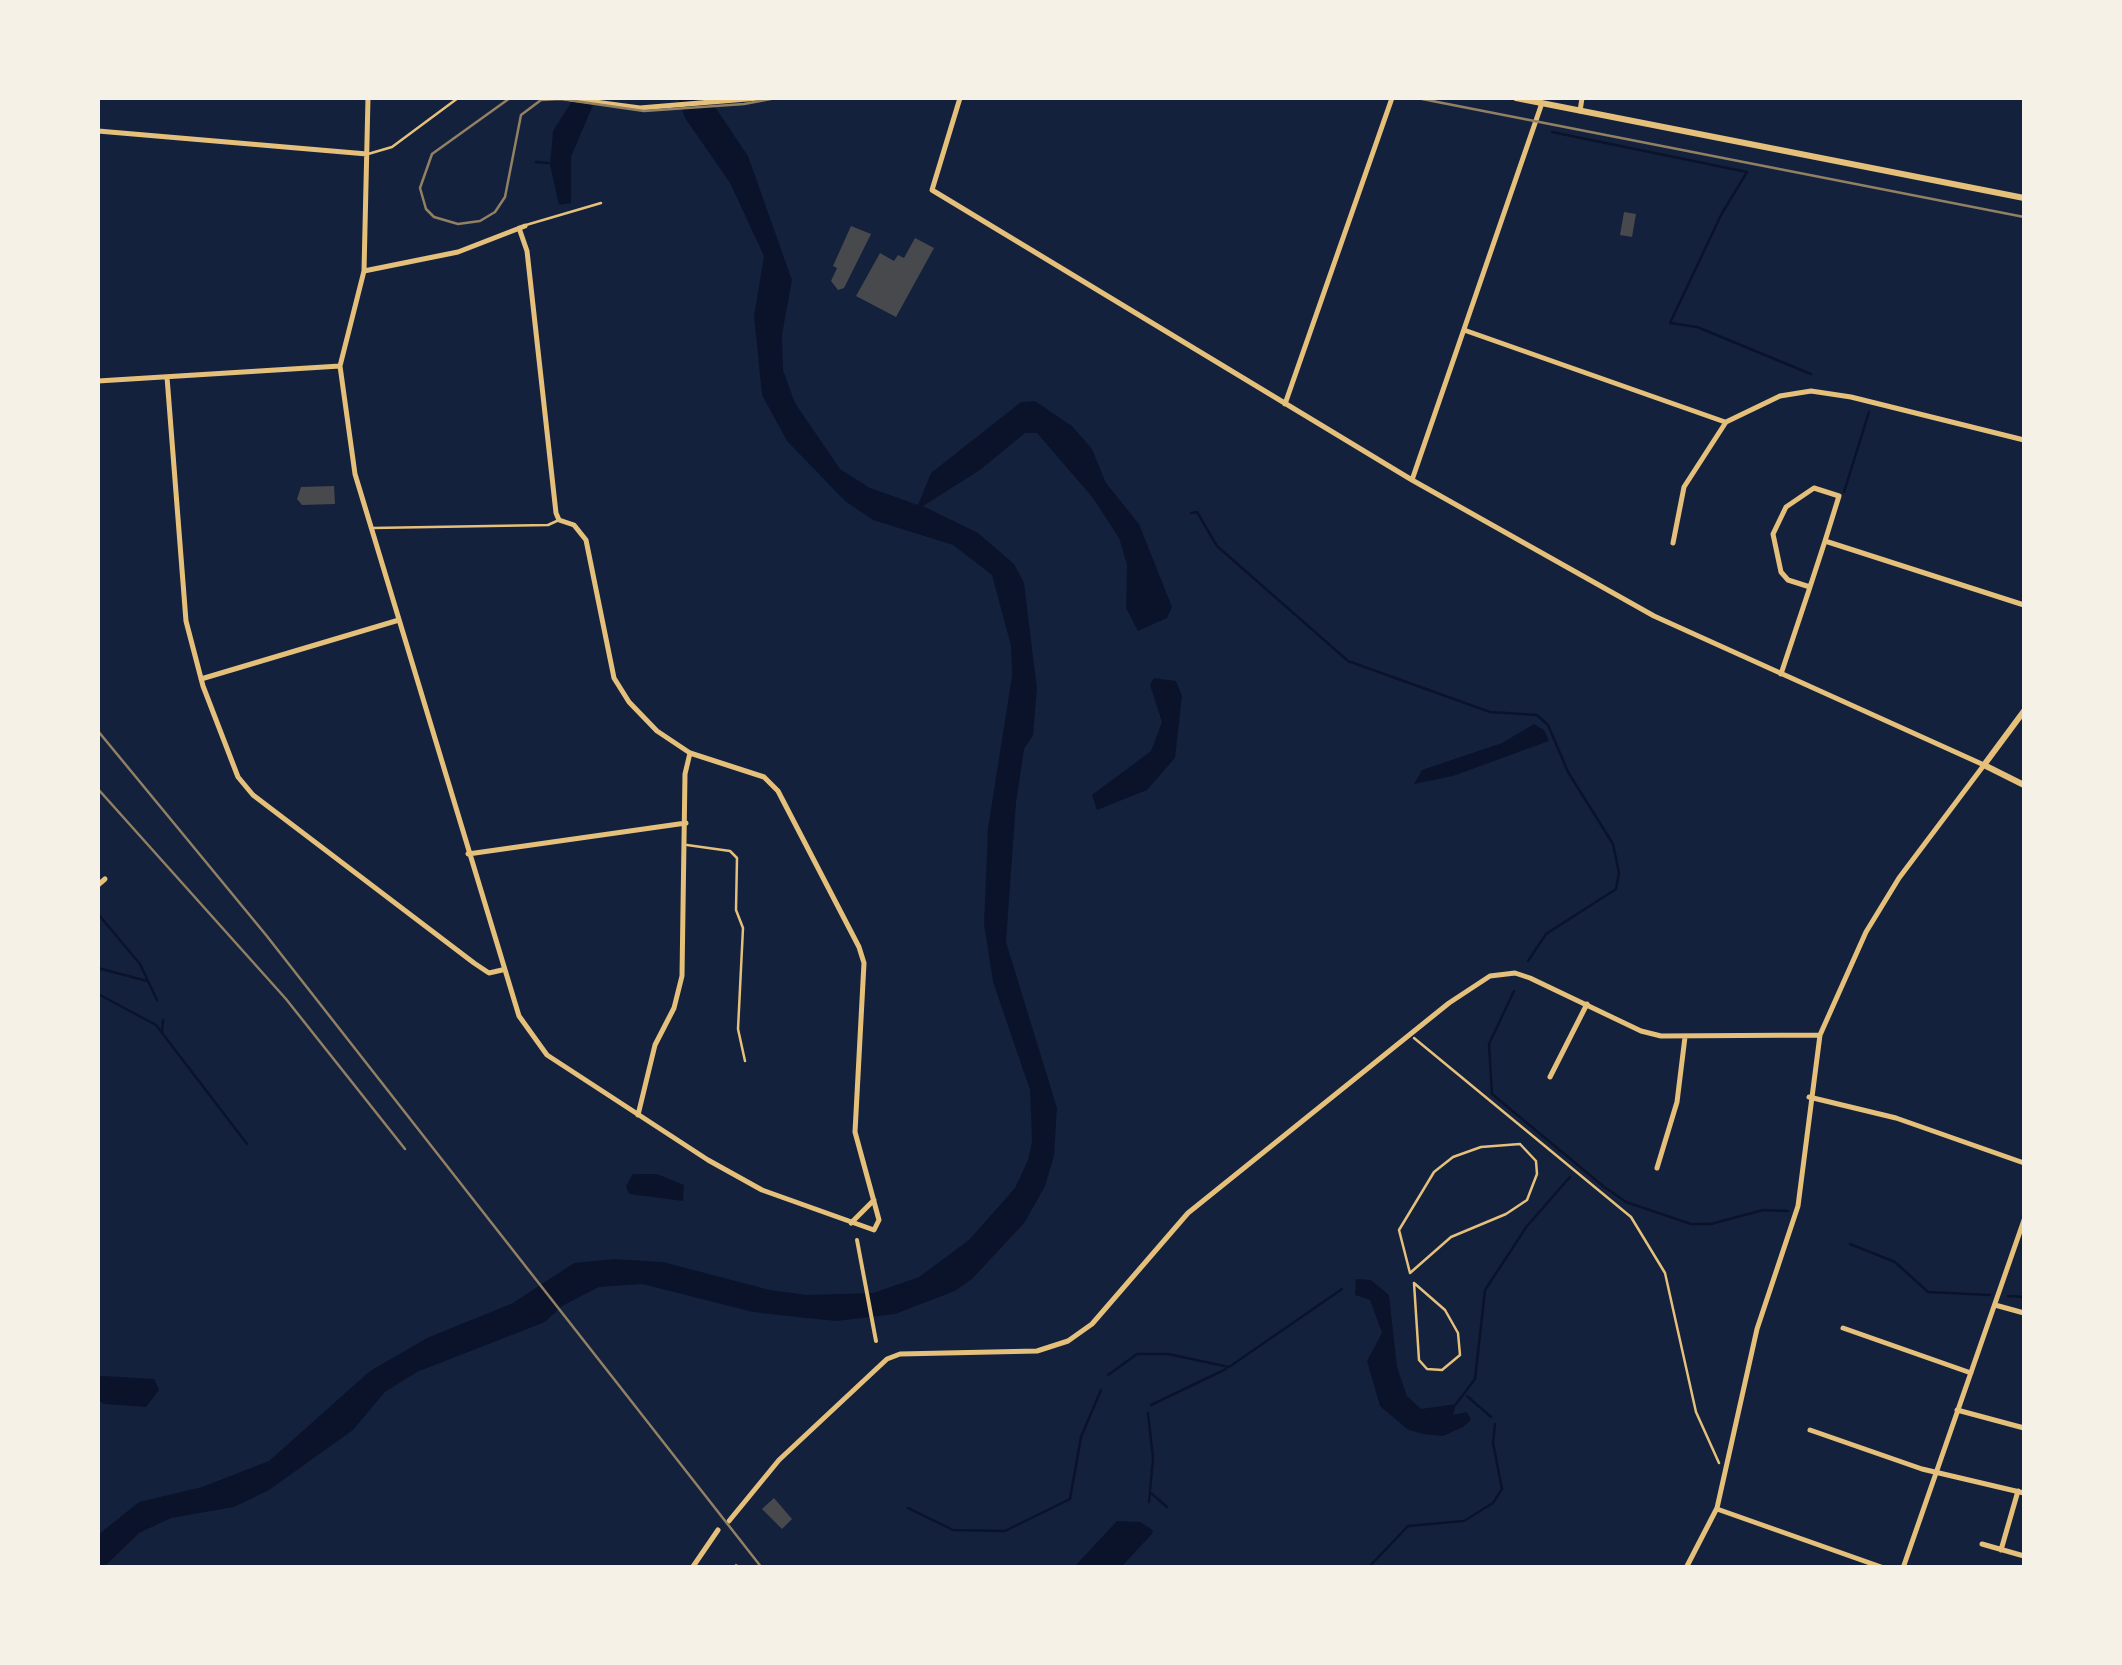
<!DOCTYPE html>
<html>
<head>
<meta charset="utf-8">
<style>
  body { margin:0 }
  #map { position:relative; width:2122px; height:1665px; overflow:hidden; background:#14213d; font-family:"Noto Serif",serif }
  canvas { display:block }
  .frame { position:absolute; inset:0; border:100px solid #f6f1e7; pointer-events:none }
</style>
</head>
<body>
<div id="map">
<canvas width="2122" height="1665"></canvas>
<div class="frame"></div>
</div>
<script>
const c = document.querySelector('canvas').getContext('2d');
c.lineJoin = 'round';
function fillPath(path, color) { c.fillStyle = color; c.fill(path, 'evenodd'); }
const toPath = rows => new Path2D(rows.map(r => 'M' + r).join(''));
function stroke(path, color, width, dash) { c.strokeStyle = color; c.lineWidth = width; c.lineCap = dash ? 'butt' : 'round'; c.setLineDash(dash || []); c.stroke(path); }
const water = toPath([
  [574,98,596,98,571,157,571,203,559,205,550,165,553,131],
  [678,98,709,98,748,156,792,280,782,335,783,370,795,403,840,469,870,488,918,505,931,473,1021,402,1035,401,1072,426,1092,449,1106,483,1139,524,1172,607,1167,618,1138,631,1126,608,1127,565,1119,538,1093,498,1037,433,1025,433,980,470,923,506,978,533,1014,564,1024,583,1037,689,1033,735,1024,749,1016,803,1006,942,1057,1108,1054,1156,1045,1186,1025,1222,972,1279,955,1291,895,1314,837,1321,796,1317,753,1312,642,1284,599,1287,562,1306,545,1322,417,1372,385,1392,353,1430,269,1490,234,1507,171,1518,139,1533,104,1567,98,1567,98,1535,139,1502,202,1487,269,1461,370,1371,427,1338,513,1303,574,1263,614,1259,663,1262,770,1290,807,1295,873,1293,919,1277,969,1240,1015,1188,1028,1160,1032,1141,1030,1090,993,982,984,924,988,828,1012,676,1011,646,992,575,953,545,873,520,845,501,787,441,762,395,754,316,764,256,730,183,685,118],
  [1154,678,1176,681,1182,696,1175,758,1147,790,1097,810,1092,795,1151,751,1162,722,1150,685],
  [1534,724,1544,730,1549,741,1453,776,1414,784,1422,770,1502,743],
  [633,1174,657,1174,684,1185,683,1201,629,1194,626,1186],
  [1356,1279,1371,1280,1389,1295,1397,1367,1407,1396,1421,1409,1456,1404,1453,1415,1467,1412,1471,1420,1463,1427,1443,1436,1422,1434,1407,1429,1380,1406,1367,1361,1382,1333,1370,1300,1355,1295],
  [103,1376,154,1379,159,1390,146,1407,104,1404,98,1400,98,1377],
  [1117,1521,1140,1522,1153,1530,1152,1534,1121,1567,1074,1567]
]);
const stream = toPath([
  [1552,132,1747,172,1721,215,1670,323,1697,327,1811,374],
  [536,162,549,163],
  [1844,492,1869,412],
  [1191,513,1197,512,1217,546,1348,661,1490,712,1537,715,1548,725,1568,772,1613,844,1619,873,1616,889,1546,934,1528,961],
  [98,914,140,964,157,1000],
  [98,968,147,981],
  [1514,991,1489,1044,1492,1094,1603,1186,1626,1202,1691,1224,1711,1224,1763,1210,1788,1211],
  [98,994,156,1025,247,1144],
  [162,1033,163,1020],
  [1850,1244,1895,1262,1928,1292,1990,1295],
  [2008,1296,2024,1297],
  [1108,1375,1137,1354,1168,1354,1229,1367,1342,1289],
  [1467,1396,1491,1417],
  [1456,1404,1475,1379,1485,1290,1527,1226,1570,1177],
  [1151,1405,1226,1369],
  [1148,1413,1153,1458,1149,1502],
  [1151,1493,1167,1507],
  [908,1508,953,1530,1005,1531,1070,1499,1081,1437,1101,1390],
  [1368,1568,1408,1526,1464,1521,1493,1503,1502,1489,1493,1443,1495,1424]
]);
const building = toPath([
  [1624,212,1636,214,1632,237,1620,235],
  [851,226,871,234,844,288,838,290,831,281,837,268,833,266],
  [915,238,934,248,896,317,856,296,880,253,894,261,898,255,904,258],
  [334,486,335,504,302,505,297,499,301,487],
  [774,1498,792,1519,782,1529,762,1509]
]);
const path = toPath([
  [1414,1038,1631,1217,1665,1273,1696,1412,1719,1463],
  [1520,1144,1536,1161,1537,1174,1527,1200,1506,1214,1451,1237,1410,1273,1399,1230,1434,1172,1453,1157,1481,1147,1520,1144],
  [1414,1283,1445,1310,1458,1333,1460,1355,1442,1370,1427,1369,1419,1360,1414,1283]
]);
const service = toPath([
  [368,154,392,147,458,98],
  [526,225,601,203],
  [373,528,548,525,559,520],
  [687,845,730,851,737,858,736,910,743,928,738,1029,745,1061]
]);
const pedestrian = toPath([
  [857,1240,876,1341]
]);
const minor = toPath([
  [368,98,364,271,340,366,355,474,519,1016,547,1055,708,1160,762,1190,874,1230,879,1220,855,1132,864,963,859,947,778,791,764,777,690,753,657,731,629,702,614,678,586,540,574,525,559,520,556,513,527,251,519,228],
  [565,98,640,108,759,98],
  [960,98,932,190,1412,480,1654,616,1984,765,1899,878,1866,932,1820,1035,1798,1206,1757,1329,1717,1508,1686,1568],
  [1580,111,1582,98],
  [98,131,367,154],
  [364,271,458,252,525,226],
  [1464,330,1725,422],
  [167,377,186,621,203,686,238,777,253,795,474,963,489,973,502,970],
  [98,381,340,366],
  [1285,404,1392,98],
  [1412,480,1542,103],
  [1825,541,2024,605],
  [1673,543,1684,487,1726,422,1780,396,1811,391,1851,397,2024,440],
  [1781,674,1810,587,1825,541,1839,496,1814,488,1786,507,1773,534,1781,572,1788,580,1810,587],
  [201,679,399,620],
  [468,854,686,823],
  [98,885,105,879],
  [1550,1077,1587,1004],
  [1809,1097,1896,1118,2024,1163],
  [638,1115,655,1045,674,1008,682,976,685,774,690,753],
  [1657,1168,1677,1102,1685,1037],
  [851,1223,874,1200],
  [1995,1305,2024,1313],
  [1843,1328,1971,1373],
  [1957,1410,2024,1428],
  [1810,1430,1922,1469,2024,1493],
  [1717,1509,1884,1568],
  [729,1521,779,1460,887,1359,900,1354,1037,1351,1068,1341,1092,1324,1188,1213,1449,1003,1490,976,1515,973,1530,978,1641,1031,1661,1036,1820,1035],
  [1982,1544,2024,1556],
  [2001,1550,2018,1491],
  [692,1568,718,1530],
  [1903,1568,2024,1220]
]);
const tertiary = toPath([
  [2024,711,1984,765,2024,785]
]);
const secondary = toPath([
  [1516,98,2024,198]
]);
const tram = toPath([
  [510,98,432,154,420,188,426,209,434,217,458,224,480,221,495,212,505,197,521,115,541,100,561,99],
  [554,98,644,111,744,104,776,98],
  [1417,98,2024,217]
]);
const rail = toPath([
  [98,731,266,935,762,1568],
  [98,789,286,999,405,1149],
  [736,1565,739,1568]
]);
fillPath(water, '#0b132b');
stroke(stream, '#0b132b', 2.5);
fillPath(building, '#48494c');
stroke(path, '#e5c07b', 2.5);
stroke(service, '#e5c07b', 2.5);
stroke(pedestrian, '#e5c07b', 4);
stroke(minor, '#e5c07b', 5);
stroke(tertiary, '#e5c07b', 6);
stroke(secondary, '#e5c07b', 6);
stroke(tram, '#918062', 2.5);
stroke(rail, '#918062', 2.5);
</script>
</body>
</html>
